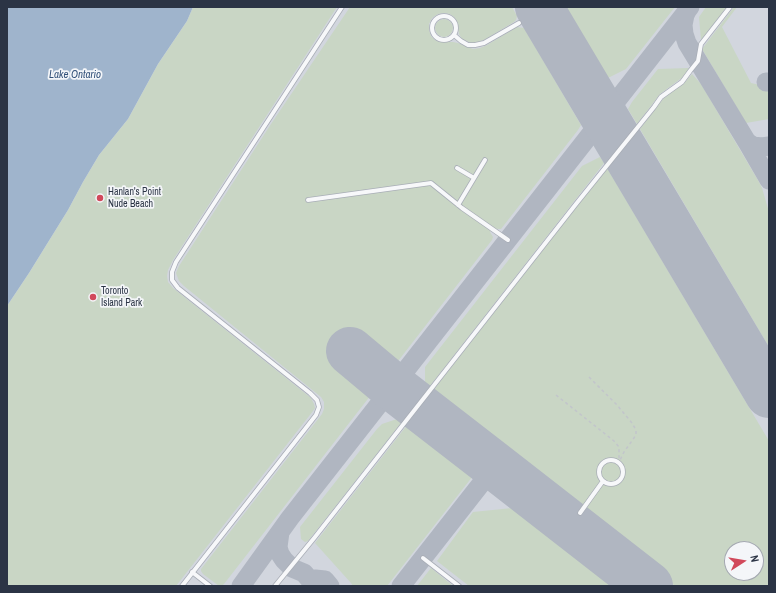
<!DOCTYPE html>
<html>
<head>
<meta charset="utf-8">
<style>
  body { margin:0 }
  #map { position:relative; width:776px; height:593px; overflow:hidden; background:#e4e7ec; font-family:"Archivo Narrow",sans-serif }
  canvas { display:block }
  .frame { position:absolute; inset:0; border:8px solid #2b3445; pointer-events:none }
  .north { position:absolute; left:724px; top:541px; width:40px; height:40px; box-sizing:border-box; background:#f4f6f9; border:1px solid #a4a8b1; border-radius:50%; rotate:78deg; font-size:11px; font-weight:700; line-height:16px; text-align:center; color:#2b3445 }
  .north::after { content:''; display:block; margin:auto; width:14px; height:18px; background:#d1495b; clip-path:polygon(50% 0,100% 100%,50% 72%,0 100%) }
</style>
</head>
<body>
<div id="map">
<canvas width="776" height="593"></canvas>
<div class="frame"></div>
<div class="north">N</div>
</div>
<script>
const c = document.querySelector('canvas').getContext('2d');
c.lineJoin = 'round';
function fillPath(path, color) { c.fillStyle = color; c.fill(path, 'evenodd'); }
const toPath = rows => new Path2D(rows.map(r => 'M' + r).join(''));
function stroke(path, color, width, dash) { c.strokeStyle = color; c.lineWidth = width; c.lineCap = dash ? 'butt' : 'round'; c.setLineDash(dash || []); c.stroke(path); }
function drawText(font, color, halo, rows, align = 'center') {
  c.font = font + ' "Archivo Narrow",sans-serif'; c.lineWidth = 3.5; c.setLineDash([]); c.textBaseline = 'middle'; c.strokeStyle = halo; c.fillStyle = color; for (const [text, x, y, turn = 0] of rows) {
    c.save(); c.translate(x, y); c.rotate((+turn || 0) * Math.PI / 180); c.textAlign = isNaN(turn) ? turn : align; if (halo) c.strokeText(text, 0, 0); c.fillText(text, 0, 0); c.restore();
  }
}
const built = toPath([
  [330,7,769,7,769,586,168,586,152,280],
  [732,549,756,549,756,573,732,573]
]);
const green = toPath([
  [193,7,337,7,173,260,168,270,167,276,168,282,173,288,311,398,314,404,315,408,313,411,176,586,7,586,7,306,29,273,68,210,83,182,99,155,128,119,158,64,187,21],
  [350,7,512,7,517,16,516,20,514,22,484,40,476,43,471,43,462,39,459,34,457,22,454,17,450,14,444,13,438,14,432,18,429,24,429,30,431,36,435,40,440,42,453,42,458,43,473,49,480,48,487,45,517,27,524,28,581,125,578,130,501,229,498,229,493,228,490,232,493,237,492,240,395,365,393,366,358,338,338,364,374,391,224,584,222,586,219,586,203,574,201,571,201,569,322,414,324,409,324,402,321,397,184,286,179,281,176,273,179,266,271,124],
  [566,7,675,7,626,69,608,78],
  [706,7,727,7,701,40,699,17],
  [734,7,737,7,722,27,751,83,769,87,769,119,746,123,702,49],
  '435 28a9 9 0 1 1 18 0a9 9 0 1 1-18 0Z',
  [688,68,689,69,683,77,660,94,637,124,628,109,632,102,658,69],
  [692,74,701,84,759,182,762,188,769,212,769,347,640,129,663,99,686,81],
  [600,157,604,163,426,391,425,391,425,367,582,166],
  [607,168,769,441,769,586,675,586,433,398,431,393],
  [732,549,756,549,756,573,732,573],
  [400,418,405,418,308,541,305,542,301,539,300,527,377,429,382,424],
  [412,422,476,472,387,586,353,586,351,583,315,543,408,424],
  [522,507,623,586,469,586,437,561,473,512],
  [431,568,453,586,417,586]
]);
const water = toPath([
  [7,7,193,7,187,21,158,64,128,119,99,155,83,182,68,210,29,273,7,306]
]);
const taxiway = toPath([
  [687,11,685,15,683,25,684,34,687,43,747,142,753,146,762,147,769,146],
  [766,82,769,82],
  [747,142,769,180],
  [746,355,758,363,763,365,769,366],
  [280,532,278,547,280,554,284,560,292,568,304,573,310,580,315,579,325,580,330,586],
  [241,586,290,518,690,7],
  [401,586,495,466]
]);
const runway = toPath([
  [539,7,769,394],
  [350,351,393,387,495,466,649,586]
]);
const path = toPath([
  [589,377,617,405,632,423,636,430,636,434,634,438,624,452,619,462],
  [556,395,614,441,619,447,619,460]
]);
const service = toPath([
  '432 28a12 12 0 1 1 24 0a12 12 0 1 1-24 0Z',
  [454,35,461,41,468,45,475,45,484,43,519,23],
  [457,168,474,178],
  [308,200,431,183,462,208,508,240],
  [458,205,485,160],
  '599 472a12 12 0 1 1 24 0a12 12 0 1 1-24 0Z',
  [580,513,603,481],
  [423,558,459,586],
  [192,572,210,586],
  [182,586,316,415,319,407,317,400,310,393,178,288,172,280,172,272,176,262,342,7],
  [275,586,315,537,576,204,654,107,661,97,682,82,690,71,698,61,701,44,730,7]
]);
const markers = [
  [100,198,4,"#d1495b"],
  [93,297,4,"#d1495b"]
];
const poiNames = [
  ["Hanlan's Point",108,192],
  ["Nude Beach",108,204],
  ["Toronto",101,291],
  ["Island Park",101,303]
];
const waterNames = [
  ["Lake Ontario",75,75]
];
fillPath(built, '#d2d6de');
fillPath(green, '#c9d6c5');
fillPath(water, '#9fb4cc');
stroke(taxiway, '#b0b6c1', 19);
stroke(runway, '#b0b6c1', 48);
stroke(service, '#a9aeb7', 5.5);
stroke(path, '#c2c5cb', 1.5, [3, 3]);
stroke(service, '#f7f8fa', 4);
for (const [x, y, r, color] of markers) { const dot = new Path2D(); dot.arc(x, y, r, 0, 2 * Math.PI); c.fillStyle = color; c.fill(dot); stroke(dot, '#f4f6f9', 1.5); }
drawText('10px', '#2b3445', '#f4f6f9', poiNames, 'left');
drawText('italic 11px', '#34527a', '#f4f6f9', waterNames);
</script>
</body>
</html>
